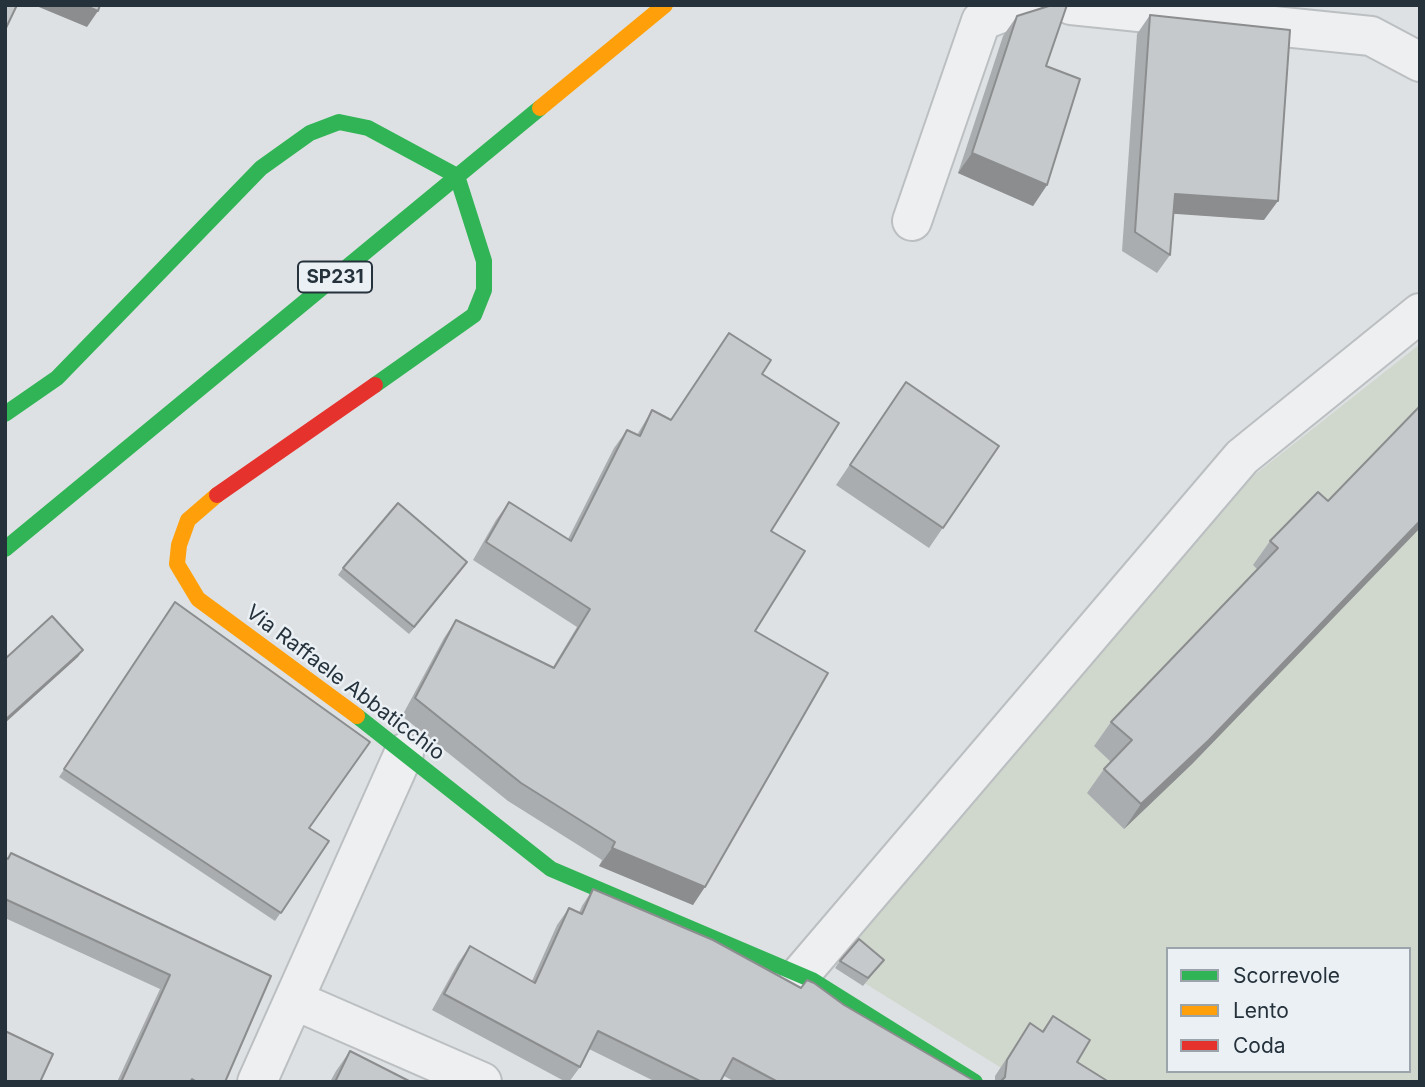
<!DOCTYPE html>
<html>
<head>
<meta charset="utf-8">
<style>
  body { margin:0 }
  #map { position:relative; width:1425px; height:1087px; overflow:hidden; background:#dee1e3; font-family:Inter,sans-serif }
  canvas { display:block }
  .frame { position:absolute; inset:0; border:7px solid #25323c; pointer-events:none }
  .legend { position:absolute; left:1166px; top:947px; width:245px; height:126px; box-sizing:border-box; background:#eaf0f4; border:2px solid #9ba4aa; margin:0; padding:9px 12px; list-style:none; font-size:21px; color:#25323c }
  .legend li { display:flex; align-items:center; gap:14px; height:35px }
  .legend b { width:35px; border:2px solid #9ba4aa }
</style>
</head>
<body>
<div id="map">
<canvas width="1425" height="1087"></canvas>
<div class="frame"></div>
<ul class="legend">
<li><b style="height:9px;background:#30b455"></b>Scorrevole</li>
<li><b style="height:9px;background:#ff9f0a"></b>Lento</li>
<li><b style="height:9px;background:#e5322d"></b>Coda</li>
</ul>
</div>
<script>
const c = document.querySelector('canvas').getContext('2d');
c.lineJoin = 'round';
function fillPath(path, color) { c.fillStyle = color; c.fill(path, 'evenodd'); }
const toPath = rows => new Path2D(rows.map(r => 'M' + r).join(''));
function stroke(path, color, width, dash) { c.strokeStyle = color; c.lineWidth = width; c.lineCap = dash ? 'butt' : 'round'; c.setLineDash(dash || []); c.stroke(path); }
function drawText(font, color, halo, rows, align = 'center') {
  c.font = font + ' Inter,sans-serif'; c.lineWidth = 5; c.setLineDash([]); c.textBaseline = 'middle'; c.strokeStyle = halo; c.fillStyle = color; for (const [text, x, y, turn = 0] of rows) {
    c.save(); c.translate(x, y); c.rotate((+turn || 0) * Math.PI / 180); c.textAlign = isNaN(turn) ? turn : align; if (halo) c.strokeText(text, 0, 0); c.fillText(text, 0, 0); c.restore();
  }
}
const green = toPath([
  [1420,344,1420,1082,1024,1082,832,963,1253,476],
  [1168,949,1409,949,1409,1071,1168,1071]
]);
const street = toPath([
  [1071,5,1371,36,1420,62],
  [912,221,981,21,1022,5],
  [800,975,1242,457,1420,313],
  [294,1000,482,1082],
  [257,1082,404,753]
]);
const fast = toPath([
  [5,414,57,378,261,168,310,133,339,122,368,128,457,176,484,261,484,290,474,315,375,385],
  [5,549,540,108],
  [357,716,551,869,812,980,975,1082]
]);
const slow = toPath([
  [540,108,665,5],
  [217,495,188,520,179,545,177,564,198,599,357,716]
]);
const jam = toPath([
  [217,495,375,385]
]);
const wall = toPath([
  [1150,15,1264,220,1173,213,1170,255,1157,273,1122,251,1137,34],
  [1017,16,1046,66,1047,185,1033,206,958,173,1003,36],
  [729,333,762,374,771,531,755,631,693,905,599,866,602,860,508,801,402,716,444,638,456,620,553,667,577,627,473,560,496,520,509,502,568,539,614,448,627,430,637,435,652,410,671,420],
  [892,402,999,446,929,548,836,485],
  [1420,406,1420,528,1192,764,1124,829,1087,793,1104,769,1111,762,1094,746,1111,722,1257,569,1253,565,1270,541,1328,501],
  [467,562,409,634,338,575,343,568],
  [175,602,309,828,329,841,275,921,59,777],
  [11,853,271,976,225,1082,117,1082,160,989,5,918,5,857,7,858],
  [593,889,801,988,844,1005,976,1082,735,1082,724,1076,720,1082,656,1082,589,1049,580,1067,569,1082,566,1082,432,1010,458,963,470,946,532,981,557,925,569,908,579,913,582,906],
  [884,960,863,986,835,968,840,961],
  [1053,1016,1077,1062,1109,1082,995,1082,995,1076,1030,1023,1042,1031],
  [350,1051,411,1082,330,1082,336,1071]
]);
const shadedWall = toPath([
  [34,5,84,5,98,11,87,27],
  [972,153,1047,185,1033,206,958,173],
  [1175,194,1278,201,1264,220,1162,213],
  [1420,521,1420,528,1192,764,1124,829,1141,804],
  [467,562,462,569,409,634,414,627],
  [83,650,78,657,5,723,5,720],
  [612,848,705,887,693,905,599,866]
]);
const building = toPath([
  [5,5,17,5,5,30,5,5],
  [84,5,100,5,98,11,84,5],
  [1052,5,1067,5,1046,66,1080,79,1047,185,972,153,1017,16,1052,5],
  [1150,15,1290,30,1278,201,1175,194,1170,255,1135,232,1150,15],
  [729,333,771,360,762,374,839,423,771,531,805,551,755,631,828,673,705,887,612,848,615,842,521,783,415,698,456,620,554,668,590,609,486,542,509,502,571,541,627,430,640,436,652,410,671,420,729,333],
  [906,382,999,446,943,528,850,465,906,382],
  [1420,406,1420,521,1209,740,1141,804,1104,769,1132,740,1111,722,1278,548,1270,541,1318,492,1328,501,1420,406],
  [398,503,467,562,414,627,343,568,398,503],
  [175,602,370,742,309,828,329,841,281,913,64,769,175,602],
  [52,616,83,650,5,720,5,659,52,616],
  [11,853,271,976,225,1082,197,1082,192,1079,190,1082,121,1082,170,975,5,899,5,857,8,859,11,853],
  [593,889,713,940,801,988,807,980,814,983,844,1005,976,1082,778,1082,733,1058,720,1082,702,1082,598,1031,580,1067,444,994,470,946,535,983,569,908,582,914,593,889],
  [859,939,884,960,868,978,840,961,859,939],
  [1053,1016,1090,1040,1077,1062,1109,1082,1000,1082,1005,1077,1007,1060,1030,1023,1043,1032,1053,1016],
  [5,1031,53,1054,40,1082,5,1082,5,1031],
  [350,1051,411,1082,335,1082,350,1051]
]);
const shields = [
  [335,277,74]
];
const shieldNames = [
  ["SP231",335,277]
];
const streetNames = [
  ["Via Raffaele Abbaticchio",345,683,37]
];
fillPath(green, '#d0d8ce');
stroke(street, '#bcbfc1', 42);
stroke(street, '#edeff0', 38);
stroke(fast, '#30b455', 16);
stroke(slow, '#ff9f0a', 16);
stroke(jam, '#e5322d', 16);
fillPath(wall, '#aaadaf');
fillPath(shadedWall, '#8b8d8e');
fillPath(building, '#c6c9cb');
stroke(building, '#8b8d8e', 2);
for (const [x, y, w] of shields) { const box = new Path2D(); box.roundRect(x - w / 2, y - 15.5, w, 31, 5); c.fillStyle = '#eaf0f4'; c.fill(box); stroke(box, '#25323c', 2); }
drawText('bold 19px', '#25323c', null, shieldNames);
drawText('21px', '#25323c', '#eaf0f4', streetNames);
</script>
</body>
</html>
